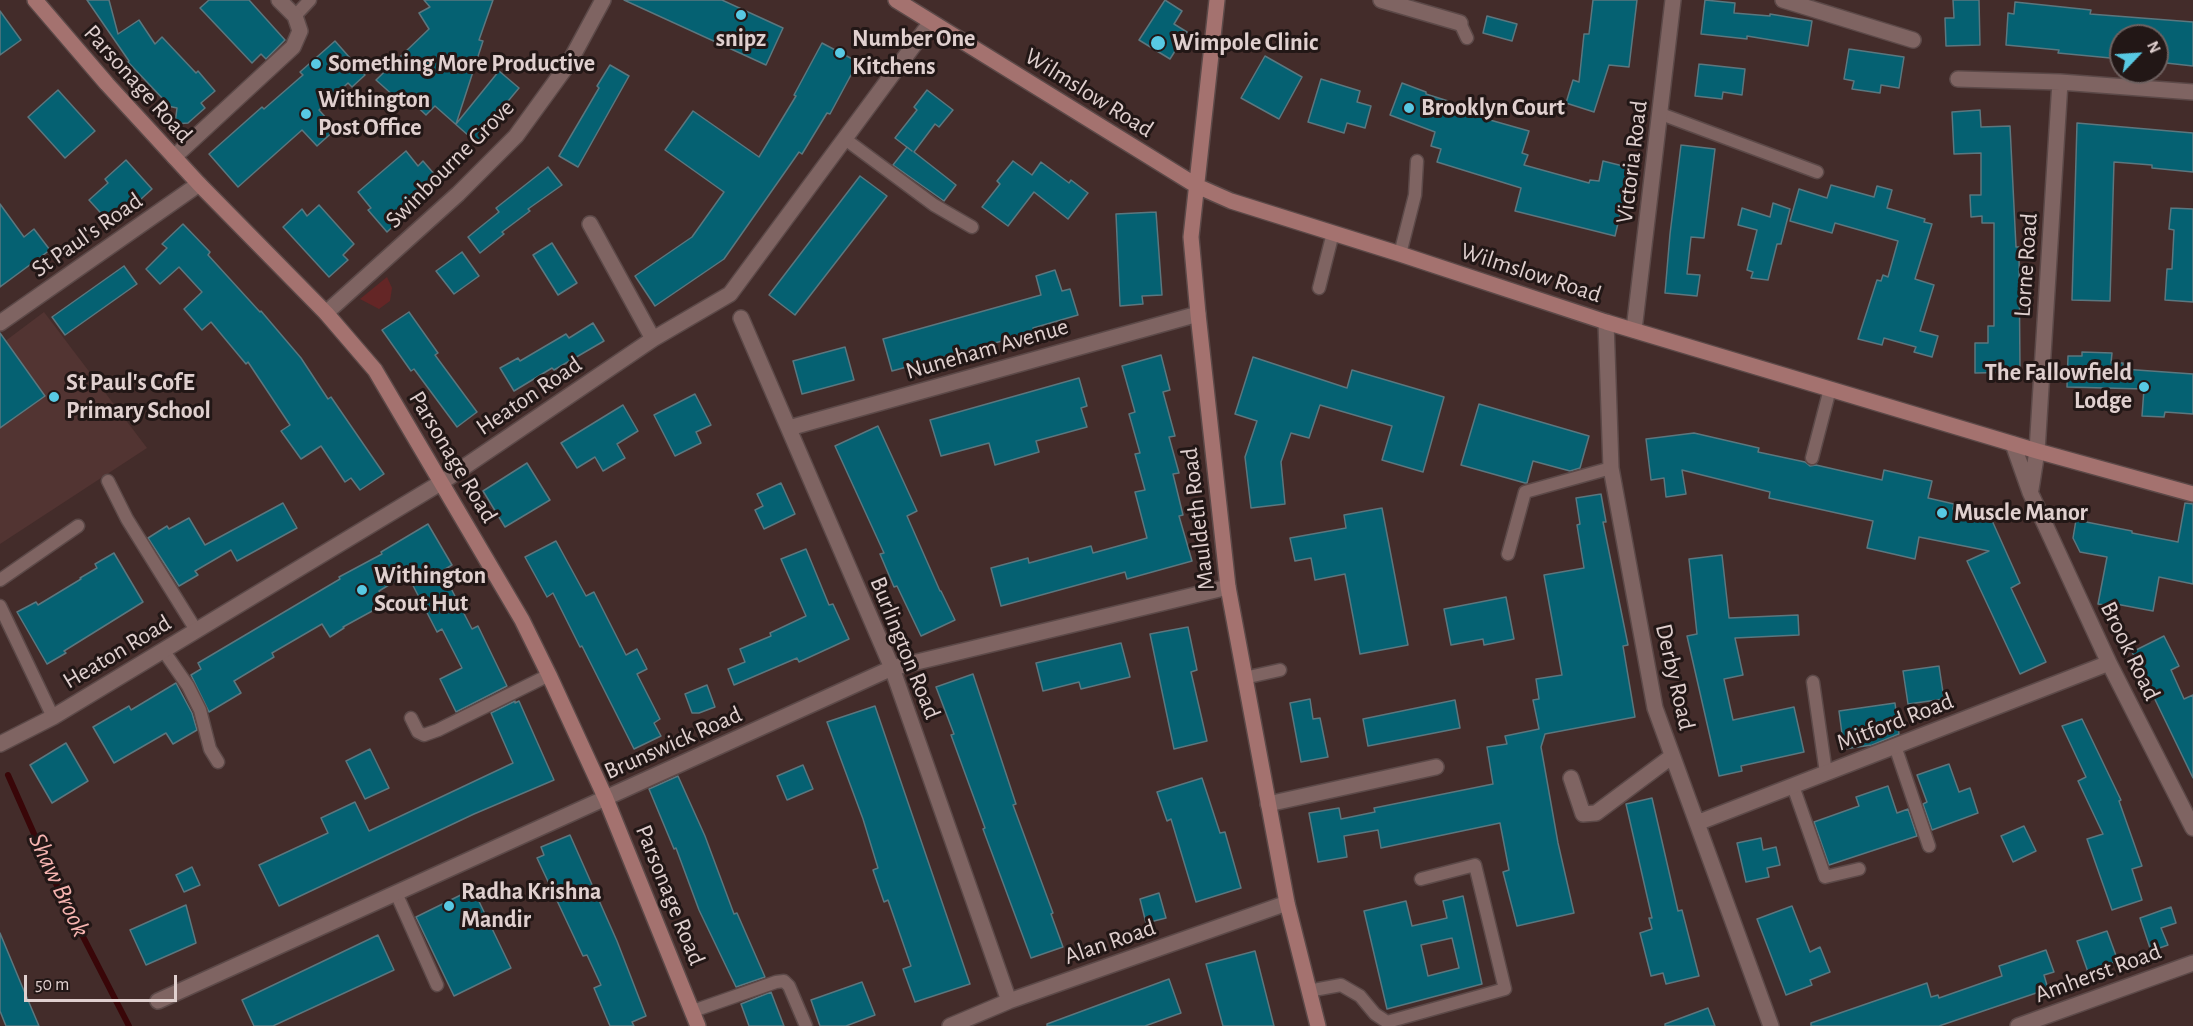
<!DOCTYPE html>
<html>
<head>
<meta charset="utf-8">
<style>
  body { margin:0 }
  #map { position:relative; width:2193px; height:1026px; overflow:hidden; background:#432c2a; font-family:"Alegreya Sans",sans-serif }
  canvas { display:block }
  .north { position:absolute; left:2109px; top:24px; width:60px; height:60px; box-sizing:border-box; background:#221716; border:2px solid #6e6160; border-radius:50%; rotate:65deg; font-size:16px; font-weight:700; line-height:24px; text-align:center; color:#e0d0cf }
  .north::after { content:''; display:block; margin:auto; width:21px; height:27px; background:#58c9e3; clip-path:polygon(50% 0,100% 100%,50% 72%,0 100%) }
  .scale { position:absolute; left:24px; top:975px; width:153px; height:27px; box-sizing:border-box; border:3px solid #e0d0cf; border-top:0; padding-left:8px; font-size:18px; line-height:21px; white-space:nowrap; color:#e0d0cf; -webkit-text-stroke:4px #221716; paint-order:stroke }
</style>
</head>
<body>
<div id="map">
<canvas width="2193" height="1026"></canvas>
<div class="north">N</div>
<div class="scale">50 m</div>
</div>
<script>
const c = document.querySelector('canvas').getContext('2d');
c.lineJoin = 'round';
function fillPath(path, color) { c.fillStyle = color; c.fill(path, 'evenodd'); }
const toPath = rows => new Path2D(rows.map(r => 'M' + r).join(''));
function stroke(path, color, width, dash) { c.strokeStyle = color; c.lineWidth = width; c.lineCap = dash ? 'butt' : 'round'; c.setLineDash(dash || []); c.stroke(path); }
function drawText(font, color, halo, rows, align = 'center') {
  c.font = font + ' "Alegreya Sans",sans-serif'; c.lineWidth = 6; c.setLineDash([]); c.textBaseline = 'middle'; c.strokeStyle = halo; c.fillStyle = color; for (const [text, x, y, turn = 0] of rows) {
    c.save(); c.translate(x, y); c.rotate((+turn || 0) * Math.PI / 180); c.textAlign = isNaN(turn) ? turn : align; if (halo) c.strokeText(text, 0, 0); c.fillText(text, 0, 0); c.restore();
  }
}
const built = toPath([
  [44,312,147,448,0,544,0,345]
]);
const green = toPath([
  [387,277,392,288,390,301,379,309,360,299]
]);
const stream = toPath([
  [8,775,58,888,129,1026]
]);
const building = toPath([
  [87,0,109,0,118,34,139,20,155,44,162,37,196,73,198,71,215,91,201,103,205,108,188,123,175,124,177,108,163,105,164,100,128,62,129,61,87,0],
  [209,0,249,0,285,40,266,59,261,54,252,63,200,8,209,0],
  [424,0,493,0,479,40,483,41,456,124,499,71,519,88,499,112,503,115,478,144,435,106,426,115,410,100,404,105,376,80,429,29,419,13,430,7,424,0],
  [624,0,722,0,783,28,766,65,624,0],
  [1165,0,1182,11,1174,24,1187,32,1170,59,1139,40,1165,0],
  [1593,0,1637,0,1629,67,1609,65,1594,112,1566,103,1573,80,1579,82,1584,34,1589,34,1593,0],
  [1705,0,1735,3,1734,13,1770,16,1770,14,1812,21,1808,46,1747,36,1747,39,1701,34,1705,0],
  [1953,0,1979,0,1980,45,1946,46,1945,18,1954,18,1953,0],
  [2015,2,2091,10,2090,14,2193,22,2193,66,2157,62,2157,36,2121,36,2121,59,2058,53,2059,50,2006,45,2008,13,2014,14,2015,2],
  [0,11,21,40,0,55,0,11],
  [1487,16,1517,24,1512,41,1483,33,1487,16],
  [335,41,365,75,352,87,348,83,319,110,336,129,317,146,302,130,238,187,209,154,262,107,264,109,303,75,300,72,335,41],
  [822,43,858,62,830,114,827,113,802,154,799,152,724,259,655,306,635,276,692,237,724,192,665,150,693,111,759,157,796,96,794,95,822,43],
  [1849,49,1904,57,1899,88,1881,85,1880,93,1852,89,1854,81,1844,79,1849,49],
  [1265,56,1302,77,1279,119,1241,98,1265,56],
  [1699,64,1745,69,1742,95,1723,92,1722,99,1695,96,1699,64],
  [610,65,629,76,578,167,559,156,599,88,597,86,610,65],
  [1321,79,1360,91,1357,102,1371,106,1365,128,1347,123,1344,133,1308,122,1321,79],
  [1402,83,1426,92,1426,94,1467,107,1466,110,1491,118,1490,120,1529,131,1522,153,1528,155,1524,165,1589,183,1590,180,1599,181,1603,161,1631,168,1615,236,1515,211,1521,188,1437,162,1441,149,1431,146,1435,132,1390,115,1402,83],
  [58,90,95,131,65,158,28,117,58,90],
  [927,90,953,110,939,127,935,124,914,152,956,185,944,201,893,165,907,147,912,151,895,138,917,110,914,107,927,90],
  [1980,110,1981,127,2010,126,2016,247,2019,247,2020,372,1975,373,1975,343,1988,343,1988,326,1994,326,1994,223,1982,223,1982,216,1971,217,1970,195,1981,195,1981,153,1954,154,1952,112,1980,110],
  [2077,123,2193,133,2193,172,2152,168,2152,165,2114,162,2110,301,2072,300,2077,123],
  [1681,145,1715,149,1704,238,1691,237,1687,274,1700,275,1697,296,1665,293,1670,234,1681,145],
  [406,151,418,166,423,161,441,182,387,232,368,210,371,208,358,192,406,151],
  [126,160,152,189,129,210,125,206,108,221,89,200,108,183,105,179,126,160],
  [1013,161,1032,175,1041,162,1069,183,1071,180,1088,193,1068,219,1034,192,1008,226,982,207,1000,184,997,181,1013,161],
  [548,167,562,185,528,209,530,211,502,232,504,234,480,253,468,237,499,212,496,208,548,167],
  [860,176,887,196,795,315,769,295,860,176],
  [1831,185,1874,197,1877,186,1892,190,1887,208,1925,219,1924,222,1932,224,1915,279,1934,285,1920,331,1938,336,1932,357,1914,352,1916,347,1884,338,1882,345,1858,339,1877,280,1881,281,1883,275,1888,277,1898,241,1835,223,1832,233,1790,221,1799,189,1827,198,1831,185],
  [1773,203,1790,209,1781,244,1777,244,1768,280,1751,278,1753,272,1747,270,1757,230,1738,225,1742,208,1770,217,1773,203],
  [0,204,24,237,34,229,50,250,0,287,0,204],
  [319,205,354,244,343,255,348,260,329,277,283,227,302,209,307,216,319,205],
  [2171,208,2193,209,2193,302,2165,300,2167,269,2172,269,2174,230,2169,229,2171,208],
  [1156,212,1162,295,1142,296,1143,304,1120,306,1116,214,1156,212],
  [183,224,210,252,208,255,260,312,261,311,301,358,328,399,331,397,384,474,360,490,351,478,345,482,321,446,301,459,281,431,290,425,248,362,246,364,211,322,202,330,184,309,202,292,179,267,160,284,146,269,167,248,162,244,183,224],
  [552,243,577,283,558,295,533,255,552,243],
  [462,252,479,276,454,294,436,271,462,252],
  [124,266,137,284,65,335,52,317,124,266],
  [1055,270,1062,291,1070,289,1078,315,1033,328,1035,332,892,371,883,339,1041,295,1036,276,1055,270],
  [409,312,438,353,435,355,477,412,457,427,414,369,411,371,382,330,409,312],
  [593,323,604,341,554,370,552,368,514,391,500,368,518,358,520,361,566,334,569,338,593,323],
  [0,333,45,396,0,428,0,333],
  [845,347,854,380,802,394,793,361,845,347],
  [2082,352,2112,353,2111,363,2123,363,2123,369,2193,374,2193,414,2165,412,2164,417,2142,416,2144,389,2067,387,2068,356,2082,356,2082,352],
  [1161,355,1170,390,1163,392,1175,436,1169,437,1179,473,1173,474,1183,515,1179,516,1192,561,1127,579,1125,572,1001,606,991,568,1028,558,1029,563,1091,546,1093,553,1147,538,1135,492,1145,490,1135,454,1140,453,1129,414,1135,412,1122,366,1161,355],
  [1253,357,1347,388,1352,370,1444,397,1423,472,1382,460,1392,426,1320,405,1309,438,1291,433,1281,462,1285,504,1251,508,1245,457,1257,421,1235,414,1253,357],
  [1079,378,1087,406,1081,408,1087,427,1036,441,1039,452,995,465,989,443,941,456,930,420,1079,378],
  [695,394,711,425,696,432,701,443,675,456,654,415,695,394],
  [1479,404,1589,436,1580,468,1570,471,1533,461,1527,483,1525,483,1461,465,1479,404],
  [623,405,638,431,617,444,625,458,603,471,595,457,577,468,561,443,623,405],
  [878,426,917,511,907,516,940,591,941,591,955,620,921,636,897,586,894,587,880,554,884,553,835,446,878,426],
  [1694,433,1759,448,1758,452,1805,462,1810,466,1816,465,1882,480,1884,470,1932,481,1928,498,1954,504,1953,509,1990,516,2020,583,2011,588,2046,662,2020,674,1967,561,1989,551,1919,537,1915,559,1867,548,1873,521,1769,498,1770,492,1682,470,1686,494,1666,497,1664,478,1651,480,1646,439,1694,433],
  [527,463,550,500,505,527,483,491,527,463],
  [781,483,795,514,764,529,755,510,763,506,757,494,781,483],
  [1601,494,1606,522,1603,522,1628,645,1623,646,1635,717,1545,734,1541,747,1558,843,1574,913,1517,926,1503,872,1509,870,1500,823,1381,848,1378,830,1344,836,1347,857,1318,862,1309,813,1339,808,1341,819,1375,812,1374,808,1493,784,1487,747,1507,744,1505,736,1539,729,1533,700,1539,699,1536,679,1562,675,1544,575,1584,568,1577,525,1580,524,1576,498,1601,494],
  [283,503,297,528,237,561,231,550,195,571,198,575,179,586,148,538,167,526,169,529,189,518,205,545,283,503],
  [2185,503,2193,504,2193,584,2159,577,2153,611,2116,604,2116,607,2098,604,2107,557,2080,552,2073,538,2076,520,2132,531,2132,533,2178,542,2185,503],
  [1382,508,1408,645,1360,654,1345,574,1315,580,1311,558,1295,561,1290,538,1346,528,1344,515,1382,508],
  [428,524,452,565,442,571,472,629,478,626,507,686,456,712,440,679,462,668,442,629,437,632,407,574,379,591,385,604,343,627,344,628,330,637,322,624,272,653,274,657,234,681,241,693,209,712,191,675,201,669,198,663,340,579,339,577,382,554,381,552,428,524],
  [556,541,586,596,594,592,626,655,637,649,647,669,637,674,660,719,654,723,661,736,634,749,582,646,580,647,553,593,547,597,525,557,556,541],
  [806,549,829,605,833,604,849,639,799,662,797,658,734,685,728,669,745,662,740,649,771,636,770,633,806,616,781,559,806,549],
  [114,553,143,602,64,651,66,653,47,664,17,612,36,602,38,605,81,579,80,578,97,568,95,564,114,553],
  [1722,555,1729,618,1798,615,1799,635,1735,638,1743,675,1724,679,1733,720,1794,707,1804,752,1741,766,1742,771,1719,776,1687,636,1697,634,1689,559,1722,555],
  [1506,597,1514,639,1484,645,1483,639,1451,645,1444,609,1506,597],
  [1188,627,1197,670,1191,672,1207,741,1174,749,1150,634,1188,627],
  [2164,636,2179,666,2171,670,2184,699,2193,695,2193,778,2132,652,2164,636],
  [1121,643,1130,677,1081,689,1079,682,1043,691,1036,663,1121,643],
  [1939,666,1944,699,1908,704,1903,671,1939,666],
  [973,674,1016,804,1013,805,1053,913,1051,914,1063,947,1031,958,983,829,985,828,951,735,954,734,936,687,973,674],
  [176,683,192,713,197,730,173,744,166,733,114,763,93,727,129,706,131,710,176,683],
  [707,685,715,707,699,713,692,713,685,694,707,685],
  [1310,699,1313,719,1320,718,1328,757,1301,762,1290,703,1310,699],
  [1455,700,1460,728,1368,746,1363,719,1455,700],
  [515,701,515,703,519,701,554,780,474,814,279,906,259,865,328,833,321,818,355,802,369,831,513,763,491,713,515,701],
  [1895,703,1899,734,1872,745,1844,749,1839,711,1895,703],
  [875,706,970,984,915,1002,903,969,911,966,888,900,884,902,873,870,878,868,863,819,827,722,875,706],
  [2082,719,2121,800,2119,801,2142,866,2132,869,2142,900,2112,910,2087,839,2103,834,2078,781,2086,777,2062,726,2082,719],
  [66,743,88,781,52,803,30,765,66,743],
  [370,749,389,788,365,799,346,761,370,749],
  [1949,764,1959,792,1970,788,1978,813,1932,830,1923,804,1927,802,1917,775,1949,764],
  [803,765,813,789,787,800,777,776,803,765],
  [678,776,705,836,734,914,737,913,765,977,736,987,699,910,676,848,674,849,649,789,678,776],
  [1202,778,1220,833,1225,832,1241,888,1196,902,1171,819,1167,821,1157,792,1202,778],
  [1888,786,1897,813,1908,809,1917,836,1829,865,1814,822,1859,806,1856,797,1888,786],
  [1652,798,1678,911,1682,910,1699,976,1666,984,1663,973,1651,976,1640,933,1652,929,1649,918,1652,918,1626,804,1652,798],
  [2024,826,2036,851,2013,862,2001,836,2024,826],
  [570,835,617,941,646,1016,632,1022,634,1026,610,1026,594,988,601,985,587,955,583,956,537,858,544,855,541,847,570,835],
  [1761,838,1763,850,1776,847,1780,865,1767,868,1769,877,1746,882,1737,843,1761,838],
  [192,867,200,885,184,892,176,875,192,867],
  [473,889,511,968,454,996,416,917,473,889],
  [1159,893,1166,918,1146,923,1140,899,1159,893],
  [1463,896,1482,984,1387,1009,1364,911,1406,901,1412,926,1447,918,1443,901,1463,896],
  [1452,938,1459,968,1428,976,1421,945,1452,938],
  [186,905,196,943,146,965,130,930,186,905],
  [1792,906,1810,952,1820,947,1830,972,1810,980,1812,985,1786,995,1757,919,1792,906],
  [2171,907,2176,923,2161,928,2168,945,2151,951,2140,918,2171,907],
  [2107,931,2118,961,2088,972,2077,941,2107,931],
  [0,933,22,986,39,1026,6,1026,0,1011,0,933],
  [378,935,394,970,273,1026,254,1026,242,1000,378,935],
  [2046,950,2054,972,2044,975,2048,989,1939,1026,1811,1026,1811,1023,1927,983,1931,997,1938,995,1939,998,2002,976,1999,966,2046,950],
  [1255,951,1274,1026,1223,1026,1206,964,1255,951],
  [1169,979,1181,1013,1145,1026,1047,1026,1047,1024,1169,979],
  [862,982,875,1015,846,1026,820,1026,811,1000,862,982],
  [771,992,784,1026,749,1026,741,1004,771,992],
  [1708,1008,1715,1026,1665,1026,1665,1024,1708,1008]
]);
const lane = toPath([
  [295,16,310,0],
  [1460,23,1467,38],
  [1661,114,1817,172],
  [845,139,934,205,972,227],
  [1400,254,1415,195,1417,161],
  [1319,288,1333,233],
  [1812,458,1830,389],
  [108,481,127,519,196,630],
  [1508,554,1525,492,1611,468],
  [0,580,78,526],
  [0,606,53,717],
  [163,650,188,686,200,710,210,749,218,762],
  [1244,678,1280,670],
  [1813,682,1826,773],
  [411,718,418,732,424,735,438,730,549,675],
  [1895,746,1929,846],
  [1793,786,1825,877,1859,869],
  [396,893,437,985],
  [1308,991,1341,985,1360,996,1375,1014,1387,1022,1505,989,1475,865,1421,879],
  [693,1011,776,982,784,981,789,986,806,1026]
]);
const street = toPath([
  [1381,0,1460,23],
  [1783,0,1913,40],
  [1958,79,2060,82,2193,92],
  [174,157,293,47,300,31,295,16,279,0],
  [590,224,653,339],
  [326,313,458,194,516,136,569,63,603,0],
  [741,318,892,668,1009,1001],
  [1606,322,1611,468,1655,708,1771,1026],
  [0,323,199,184],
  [1634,330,1673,0],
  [789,428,1198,314],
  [2013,444,2030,492,2109,663,2193,828],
  [2031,489,2037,451,2060,82],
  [0,744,53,717,442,482,653,339,730,294,931,22],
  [1571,778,1583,814,1596,813,1671,757],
  [1268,804,1436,767],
  [1697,823,2109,663],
  [158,1001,892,668,1228,587],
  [950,1026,1009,1001,1287,903],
  [2018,1026,2193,963]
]);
const secondary = toPath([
  [35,0,107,84,199,184,326,313,375,370,522,620,549,675,606,799,698,1026],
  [896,0,1197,186,1231,201,1400,254,1606,322,2037,451,2193,494],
  [1217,0,1191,237,1198,314,1228,587,1287,903,1318,1026]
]);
const markers = [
  [741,15,6,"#58c9e3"],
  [1158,43,8,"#58c9e3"],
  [840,53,6,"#58c9e3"],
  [316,64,6,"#58c9e3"],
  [1409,108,6,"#58c9e3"],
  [306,114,6,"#58c9e3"],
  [2144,387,6,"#58c9e3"],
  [54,397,6,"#58c9e3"],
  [1942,513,6,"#58c9e3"],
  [362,590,6,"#58c9e3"],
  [449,906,6,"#58c9e3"]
];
const poiNames = [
  ["snipz",741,39,"center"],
  ["Number One",852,39],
  ["Kitchens",852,67],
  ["Wimpole Clinic",1172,43],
  ["Something More Productive",328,64],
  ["Withington",318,100],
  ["Post Office",318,128],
  ["Brooklyn Court",1421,108],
  ["The Fallowfield",2132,373,"right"],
  ["Lodge",2132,401,"right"],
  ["St Paul's CofE",66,383],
  ["Primary School",66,411],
  ["Muscle Manor",1954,513],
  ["Withington",374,576],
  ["Scout Hut",374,604],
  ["Radha Krishna",461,892],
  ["Mandir",461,920]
];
const streetNames = [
  ["Parsonage Road",138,84,48],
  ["Wilmslow Road",1089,93,32],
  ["Victoria Road",1632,162,-83],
  ["Swinbourne Grove",450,164,-45],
  ["St Paul's Road",87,235,-35],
  ["Lorne Road",2026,265,-86],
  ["Wilmslow Road",1531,273,18],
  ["Nuneham Avenue",987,349,-16],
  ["Heaton Road",529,396,-34],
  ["Parsonage Road",453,457,59],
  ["Mauldeth Road",1198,519,-97],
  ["Burlington Road",905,648,68],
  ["Brook Road",2130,651,64],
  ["Heaton Road",117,652,-31],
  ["Derby Road",1675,677,77],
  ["Mitford Road",1895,722,-21],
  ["Brunswick Road",673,743,-24],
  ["Parsonage Road",670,895,68],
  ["Alan Road",1110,942,-19],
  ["Amherst Road",2098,973,-20]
];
const waterNames = [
  ["Shaw Brook",59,885,65]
];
fillPath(built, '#523432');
fillPath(green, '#642626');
stroke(stream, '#390608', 6);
fillPath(building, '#056172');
stroke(building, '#5b777f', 1.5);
stroke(lane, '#5c4948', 15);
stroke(street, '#5c4948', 18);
stroke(secondary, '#5c4948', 18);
stroke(lane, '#7f6462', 12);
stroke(street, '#7f6462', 15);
stroke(secondary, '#a4726f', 15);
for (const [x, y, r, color] of markers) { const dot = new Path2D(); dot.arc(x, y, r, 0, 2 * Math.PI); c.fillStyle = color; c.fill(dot); stroke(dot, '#221716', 2); }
drawText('bold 24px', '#e0d0cf', '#221716', poiNames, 'left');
drawText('24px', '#e0d0cf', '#221716', streetNames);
drawText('italic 26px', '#f6b4b0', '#221716', waterNames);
</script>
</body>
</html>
